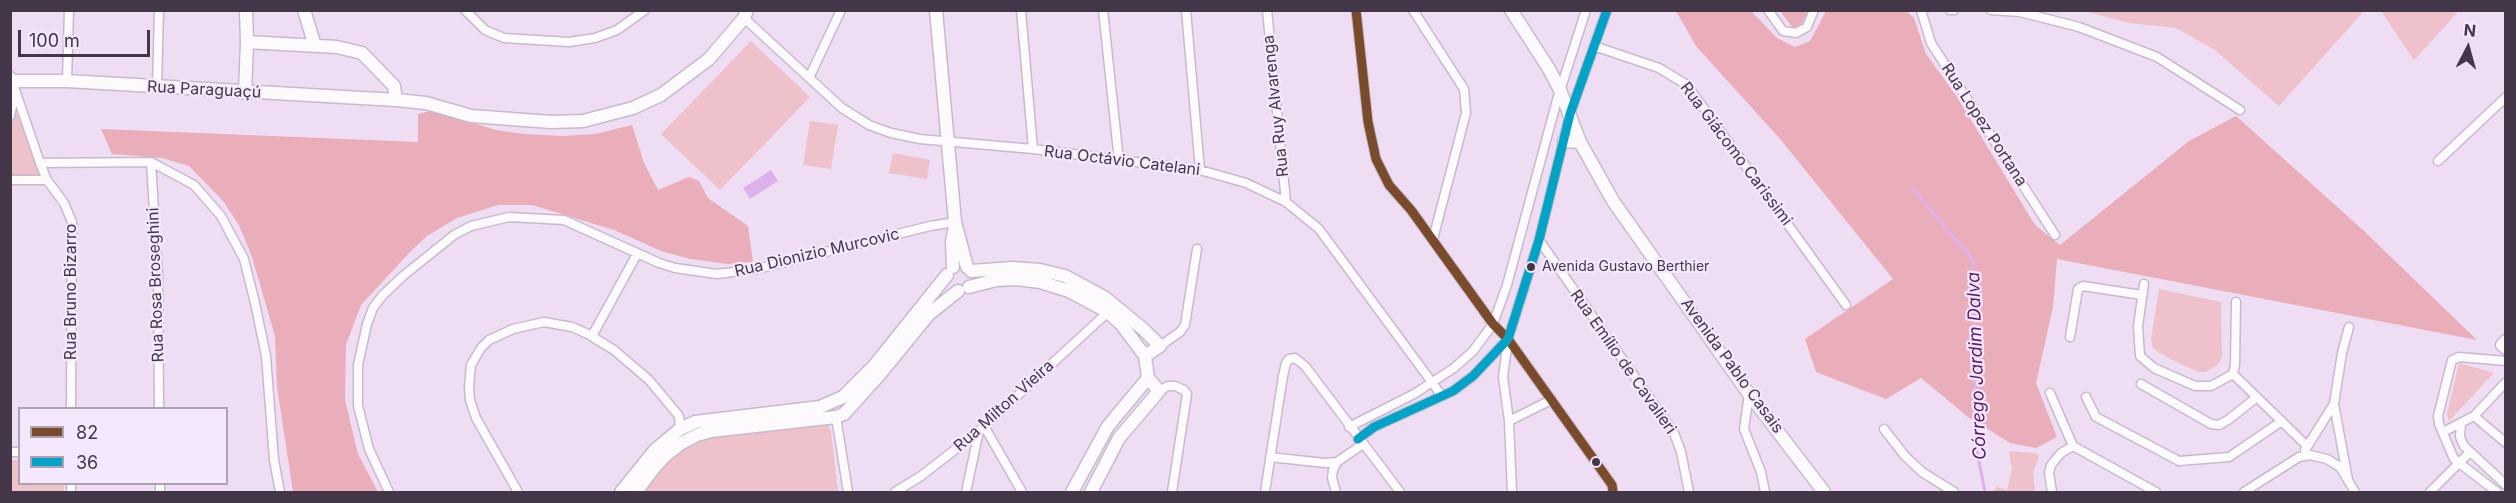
<!DOCTYPE html>
<html>
<head>
<meta charset="utf-8">
<style>
  body { margin:0 }
  #map { position:relative; width:2516px; height:503px; overflow:hidden; background:#eeddf3; font-family:Inter,sans-serif }
  canvas { display:block }
  .frame { position:absolute; inset:0; border:12px solid #443649; pointer-events:none }
  .legend { position:absolute; left:18px; top:407px; width:210px; height:78px; box-sizing:border-box; background:#f6e8fc; border:2px solid #afa1b4; margin:0; padding:8px 10px; list-style:none; font-size:18px; color:#443649 }
  .legend li { display:flex; align-items:center; gap:12px; height:30px }
  .legend b { width:30px; border:2px solid #afa1b4 }
  .north { position:absolute; left:2438px; top:18px; width:60px; height:60px; -webkit-text-stroke:4px #f6e8fc; paint-order:stroke; rotate:6deg; font-size:16px; font-weight:700; line-height:24px; text-align:center; color:#443649 }
  .north::after { content:''; display:block; margin:auto; width:21px; height:27px; background:#443649; clip-path:polygon(50% 0,100% 100%,50% 72%,0 100%) }
  .scale { position:absolute; left:18px; top:30px; width:132px; height:27px; box-sizing:border-box; border:3px solid #443649; border-top:0; padding-left:8px; font-size:18px; line-height:21px; white-space:nowrap; color:#443649; -webkit-text-stroke:4px #f6e8fc; paint-order:stroke }
</style>
</head>
<body>
<div id="map">
<canvas width="2516" height="503"></canvas>
<div class="frame"></div>
<ul class="legend">
<li><b style="height:8px;background:#7a4b2a"></b>82</li>
<li><b style="height:8px;background:#03a3c7"></b>36</li>
</ul>
<div class="north">N</div>
<div class="scale">100 m</div>
</div>
<script>
const c = document.querySelector('canvas').getContext('2d');
c.lineJoin = 'round';
function fillPath(path, color) { c.fillStyle = color; c.fill(path, 'evenodd'); }
const toPath = rows => new Path2D(rows.map(r => 'M' + r).join(''));
function stroke(path, color, width, dash) { c.strokeStyle = color; c.lineWidth = width; c.lineCap = dash ? 'butt' : 'round'; c.setLineDash(dash || []); c.stroke(path); }
function drawText(font, color, halo, rows, align = 'center') {
  c.font = font + ' Inter,sans-serif'; c.lineWidth = 4.5; c.setLineDash([]); c.textBaseline = 'middle'; c.strokeStyle = halo; c.fillStyle = color; for (const [text, x, y, turn = 0] of rows) {
    c.save(); c.translate(x, y); c.rotate((+turn || 0) * Math.PI / 180); c.textAlign = isNaN(turn) ? turn : align; if (halo) c.strokeText(text, 0, 0); c.fillText(text, 0, 0); c.restore();
  }
}
const green = toPath([
  [2084,11,2364,11,2279,106,2215,50,2176,28,2129,23],
  [2381,11,2459,11,2414,60],
  [751,41,810,97,720,190,661,134],
  [15,109,44,177,11,176,11,125],
  [810,121,838,125,831,169,803,165],
  [893,153,930,160,927,179,889,173],
  [2159,289,2221,302,2222,358,2217,365,2206,372,2198,372,2166,357,2153,348,2151,339],
  [2459,363,2494,373,2449,421,2447,414],
  [825,421,831,431,838,492,641,492,670,455,699,438],
  [2009,451,2035,453,2039,456,2033,473,2035,492,1994,492,1996,487,2007,490,2012,469],
  [11,460,19,460,20,484,64,484,64,492,11,492]
]);
const forest = toPath([
  [1676,11,1751,11,1777,38,1795,47,1810,41,1826,11,1906,11,1914,18,1926,54,1957,97,2035,225,2060,245,2189,141,2236,116,2364,231,2477,340,2057,259,2053,307,2036,383,2057,437,2036,448,2010,443,1968,417,1921,378,1886,399,1816,372,1805,339,1893,279,1781,140,1696,46],
  [1780,11,1808,11,1802,24,1793,28],
  [431,111,496,130,525,134,562,136,595,134,632,125,644,163,658,190,689,177,699,181,708,198,748,226,753,262,728,264,690,259,661,251,614,230,532,205,498,205,457,218,427,236,411,251,361,305,346,344,345,400,358,454,378,492,293,492,277,387,275,336,252,257,239,225,223,201,189,166,162,158,112,154,101,129,418,142,418,114]
]);
const water = toPath([
  [771,170,778,181,750,199,743,188]
]);
const stream = toPath([
  [1913,190,1973,260,1976,446,1985,492]
]);
const street = toPath([
  [465,10,485,30,504,38,569,42,595,38,617,30,645,10],
  [1021,10,1033,149],
  [1103,10,1119,161],
  [1186,10,1200,170],
  [1267,10,1286,202],
  [1356,10,1368,122,1376,159,1389,185,1411,210,1493,324,1508,339,1612,485,1613,492],
  [1413,10,1464,89,1466,113,1433,239],
  [1768,10,1783,31,1796,33,1807,27,1814,10],
  [1921,10,1931,43,2055,235],
  [1950,10,1954,10],
  [1991,10,2020,12,2079,27,2157,57,2240,110],
  [744,18,842,108,869,125,891,133,920,139,1033,149,1200,170,1246,183,1286,202,1319,229,1442,396],
  [1594,46,1659,68,1687,85,1846,305],
  [809,78,841,10],
  [12,81,40,163,47,180,64,203,72,222,71,408],
  [67,81,69,10],
  [157,87,159,10],
  [10,116,15,93],
  [2438,161,2506,97],
  [151,162,158,276,159,408],
  [40,163,151,162,194,185,221,216,244,259,255,303,266,356,274,460,280,492],
  [10,180,47,180],
  [1539,240,1674,433,1681,452,1689,492],
  [2144,284,2138,326,2140,356,2154,368,2195,386,2211,386,2233,374,2235,365,2236,302],
  [592,336,637,254],
  [2070,337,2078,289,2083,286,2142,295],
  [1508,339,1503,377,1509,421,1512,492],
  [1160,346,1180,332,1185,325,1197,249],
  [2233,374,2307,446],
  [2141,384,2211,424,2219,425,2228,420,2257,397],
  [1159,391,1168,386,1175,386,1184,390,1187,394,1172,492],
  [2050,393,2073,446,2156,492],
  [1749,394,1744,429,1761,472,1765,492],
  [2086,397,2096,417,2179,461,2229,457,2282,421],
  [2474,416,2506,443],
  [836,417,848,492],
  [1509,421,1551,400],
  [2461,424,2460,437,2464,446,2506,485],
  [984,426,1022,492],
  [1349,427,1414,394,1454,368,1473,351,1493,324,1507,285,1557,100,1586,10],
  [1884,429,1905,456,1922,472,1954,492],
  [2443,432,2474,416,2506,382],
  [1358,439,1374,427,1453,391,1473,376,1508,339,1539,240,1570,114,1607,10],
  [2305,450,2334,404],
  [10,452,20,452],
  [1270,457,1325,463,1337,462],
  [2348,480,2334,404,2342,353,2349,327],
  [71,484,71,492],
  [160,492,160,484],
  [389,492,369,449,358,406,358,365,367,324,373,308,382,296,403,276,454,235,471,226,509,217,564,220,659,263,675,268,717,274,757,269,930,226,955,222],
  [518,492,476,418,470,400,469,387,471,365,481,348,489,340,513,329,544,322,572,327,588,334,614,350,649,380,679,416,680,429],
  [895,492,921,476,979,431,1108,312],
  [966,492,979,431],
  [1265,492,1283,376,1286,363,1289,359,1295,358,1305,366,1400,492],
  [1336,492,1332,478,1333,470,1337,462,1363,444],
  [2052,492,2049,473,2051,465,2061,453,2073,446],
  [2244,492,2299,457,2310,455,2327,459,2340,467,2355,492],
  [2430,492,2469,453],
  [2497,492,2454,459,2439,424,2438,416,2452,360,2459,357,2506,361]
]);
const secondary = toPath([
  [304,10,315,46],
  [936,10,955,222,967,267],
  [1511,10,1549,69,1560,90,1580,142,1613,201,1749,394,1824,492],
  [247,42,337,47,362,53,394,86,396,100],
  [10,78,12,81,67,81,396,100,426,103,471,116,551,122,583,121,633,108,661,95,709,59,744,18,747,10],
  [245,93,247,42,246,10],
  [1564,141,1580,142],
  [953,267,952,241,955,227],
  [971,271,1013,268,1040,270,1065,276,1104,297,1143,329,1160,346,1145,356],
  [969,287,996,280,1017,279,1040,282,1069,291,1108,312,1121,324,1145,356],
  [2506,341,2502,345,2506,348],
  [621,492,655,450,680,429,695,422,820,407,843,397,874,366,947,275],
  [636,492,654,468,666,455,680,444,697,435,711,431,836,417,844,414,880,374,929,314,958,291],
  [1072,492,1108,426,1148,378],
  [1091,492,1119,438,1159,391,1148,378,1145,356]
]);
const bus1 = toPath([
  [1356,10,1368,122,1376,159,1389,185,1411,210,1493,324,1508,339,1612,485,1613,492]
]);
const bus2 = toPath([
  [1358,439,1374,427,1453,391,1473,376,1508,339,1539,240,1570,114,1607,10]
]);
const markers = [
  [1531,267,5,"#443649"],
  [1596,462,5,"#443649"]
];
const busNames = [
  ["Avenida Gustavo Berthier",1542,267]
];
const streetNames = [
  ["Rua Paraguaçú",204,90,3],
  ["Rua Ruy Alvarenga",1276,106,-96],
  ["Rua Lopez Portana",1984,125,57],
  ["Rua Giácomo Carissimi",1736,154,53],
  ["Rua Octávio Catelani",1122,161,7],
  ["Rua Dionizio Murcovic",817,253,-13],
  ["Rua Rosa Broseghini",156,285,-92],
  ["Rua Bruno Bizarro",71,292,-90],
  ["Rua Emílio de Cavalieri",1623,362,55],
  ["Avenida Pablo Casais",1732,366,54],
  ["Rua Milton Vieira",1004,406,-42]
];
const waterNames = [
  ["Córrego Jardim Dalva",1977,366,-92]
];
fillPath(green, '#eec1cb');
fillPath(forest, '#e9aeba');
fillPath(water, '#dcb2eb');
stroke(stream, '#dcb2eb', 3);
stroke(street, '#c8bacd', 11);
stroke(secondary, '#c8bacd', 15);
stroke(street, '#fcfafd', 8);
stroke(secondary, '#fcfafd', 12);
stroke(bus1, '#7a4b2a', 9);
stroke(bus2, '#03a3c7', 9);
for (const [x, y, r, color] of markers) { const dot = new Path2D(); dot.arc(x, y, r, 0, 2 * Math.PI); c.fillStyle = color; c.fill(dot); stroke(dot, '#f6e8fc', 2); }
drawText('14px', '#443649', '#f6e8fc', busNames, 'left');
drawText('16px', '#443649', '#f6e8fc', streetNames);
drawText('italic 18px', '#5a196e', '#f6e8fc', waterNames);
</script>
</body>
</html>
